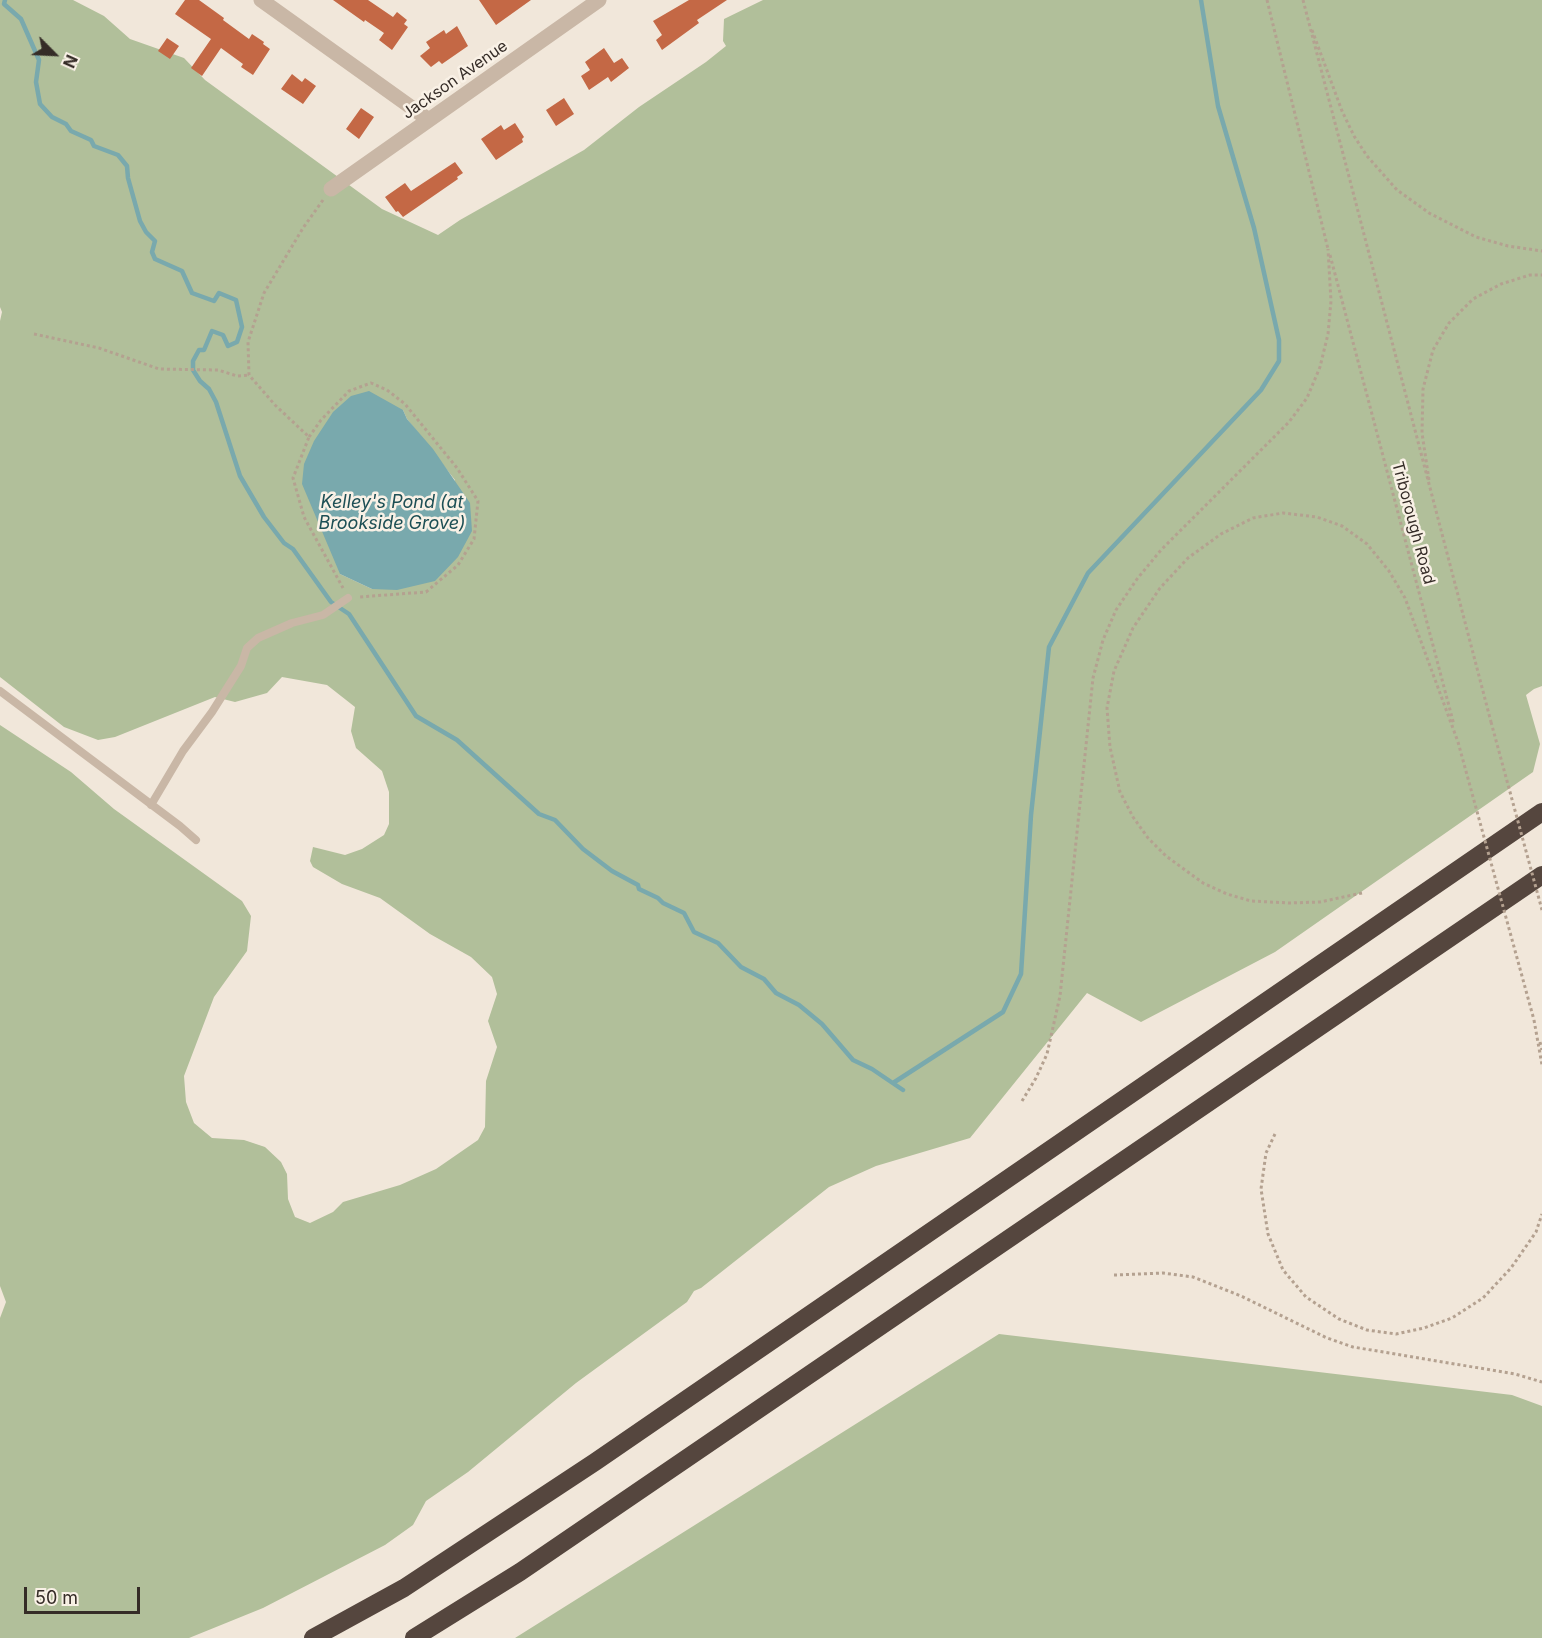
<!DOCTYPE html>
<html>
<head>
<meta charset="utf-8">
<style>
  body { margin:0 }
  #map { position:relative; width:1542px; height:1638px; overflow:hidden; background:#f1e7da; font-family:Inter,sans-serif }
  canvas { display:block }
  .north { position:absolute; left:24px; top:24px; width:60px; height:60px; -webkit-text-stroke:4px #f9f1e6; paint-order:stroke; rotate:114deg; font-size:16px; font-weight:700; line-height:24px; text-align:center; color:#352c27 }
  .north::after { content:''; display:block; margin:auto; width:21px; height:27px; background:#352c27; clip-path:polygon(50% 0,100% 100%,50% 72%,0 100%) }
  .scale { position:absolute; left:24px; top:1587px; width:116px; height:27px; box-sizing:border-box; border:3px solid #352c27; border-top:0; padding-left:8px; font-size:18px; line-height:21px; white-space:nowrap; color:#352c27; -webkit-text-stroke:4px #f9f1e6; paint-order:stroke }
</style>
</head>
<body>
<div id="map">
<canvas width="1542" height="1638"></canvas>
<div class="north">N</div>
<div class="scale">50 m</div>
</div>
<script>
const c = document.querySelector('canvas').getContext('2d');
c.lineJoin = 'round';
function fillPath(path, color) { c.fillStyle = color; c.fill(path, 'evenodd'); }
const toPath = rows => new Path2D(rows.map(r => 'M' + r).join(''));
function stroke(path, color, width, dash) { c.strokeStyle = color; c.lineWidth = width; c.lineCap = dash ? 'butt' : 'round'; c.setLineDash(dash || []); c.stroke(path); }
function drawText(font, color, halo, rows, align = 'center') {
  c.font = font + ' Inter,sans-serif'; c.lineWidth = 5; c.setLineDash([]); c.textBaseline = 'middle'; c.strokeStyle = halo; c.fillStyle = color; for (const [text, x, y, turn = 0] of rows) {
    c.save(); c.translate(x, y); c.rotate((+turn || 0) * Math.PI / 180); c.textAlign = isNaN(turn) ? turn : align; if (halo) c.strokeText(text, 0, 0); c.fillText(text, 0, 0); c.restore();
  }
}
const green = toPath([
  [0,0,73,0,104,16,130,39,184,58,205,80,382,209,438,235,460,220,584,150,639,107,706,62,726,46,723,41,724,19,763,0,1542,0,1542,686,1534,689,1526,695,1540,744,1533,772,1275,952,1141,1022,1087,993,970,1138,876,1166,829,1187,701,1288,694,1291,687,1302,576,1383,468,1472,426,1501,413,1525,385,1545,263,1608,189,1638,0,1638,0,1318,6,1302,0,1286,0,725,71,772,114,809,242,901,251,916,247,951,214,997,184,1076,186,1102,194,1123,212,1138,244,1140,265,1147,281,1162,287,1174,288,1199,295,1217,310,1223,333,1212,343,1202,400,1185,436,1169,478,1140,485,1127,486,1081,497,1047,488,1021,497,994,492,977,471,957,430,934,380,898,342,884,313,867,310,861,313,847,345,855,362,849,384,835,389,824,389,792,382,771,356,748,351,731,355,707,327,685,282,677,267,693,235,702,215,697,115,737,98,740,64,727,0,677,0,321,2,312,0,307],
  [403,410,407,419,455,480,372,589,340,574],
  [999,1334,1512,1395,1542,1406,1542,1638,515,1638]
]);
const water = toPath([
  [369,391,403,410,407,419,433,449,470,503,472,531,458,557,435,581,397,590,372,589,340,574,302,484,304,464,314,441,333,412,351,396]
]);
const stream = toPath([
  [5,0,4,4,21,19,39,60,36,82,40,104,52,117,66,124,71,131,91,140,94,146,118,155,127,166,128,178,140,221,146,232,155,241,152,252,155,259,182,271,192,293,214,301,219,293,236,300,242,327,237,342,228,346,223,335,212,331,204,350,199,350,193,361,193,370,200,381,209,389,216,402,240,476,264,517,284,543,293,549,331,602,349,614,416,716,457,740,539,814,555,820,583,849,612,871,638,885,639,889,658,898,663,903,684,913,694,932,718,943,741,967,764,979,776,993,799,1005,822,1024,853,1060,872,1069,903,1090],
  [893,1083,1003,1012,1021,974,1031,815,1049,647,1088,573,1261,390,1279,361,1279,340,1254,228,1218,106,1201,0]
]);
const building = toPath([
  [185,0,199,0,224,18,223,20,249,39,252,34,264,42,263,44,270,49,253,75,241,67,243,64,221,48,202,76,191,68,211,39,175,14],
  [333,0,368,0,393,17,397,12,407,20,404,24,408,27,392,50,379,40,384,33,365,20,364,22],
  [479,0,531,0,496,25],
  [689,0,727,0,697,20,699,23,662,50,656,40,662,35,653,21],
  [457,26,468,46,442,64,439,61,431,67,420,56,430,48,426,42,444,30,446,34],
  [167,38,179,46,170,59,158,51],
  [604,48,614,63,622,58,629,68,611,82,608,77,589,90,581,76,590,70,585,62],
  [292,74,302,82,305,78,316,86,303,104,281,89],
  [564,98,574,114,556,126,546,110],
  [361,108,374,117,359,139,346,129],
  [515,123,524,137,522,139,523,142,496,160,481,139,501,125,504,130],
  [455,162,463,173,457,177,458,179,403,217,398,211,396,212,385,197,405,183,411,191]
]);
const path = toPath([
  [1267,0,1328,249],
  [1303,0,1491,722],
  [1312,30,1342,111,1354,136,1367,156,1397,190,1429,213,1476,237,1508,246,1542,251],
  [323,200,303,228,264,293,248,342,249,375,275,405,309,437,293,478,304,517,343,588],
  [1330,255,1454,725],
  [34,334,99,348,159,369,218,370,237,376,249,375],
  [309,437,321,420,349,391,371,383,387,390,405,404,457,468,478,501,474,539,458,565,426,592,359,597],
  [1429,480,1422,433,1423,389,1433,350,1449,323,1473,299,1501,284,1530,275,1542,275],
  [1362,893,1320,902,1290,903,1251,901,1227,894,1203,883,1166,856,1148,838,1133,817,1120,792,1110,747,1107,708,1114,671,1133,628,1160,588,1188,558,1221,534,1253,518,1283,513,1317,517,1342,526,1367,544,1389,571,1405,598,1458,742],
  [1534,1020,1542,1065],
  [1540,1042,1542,1050],
  [1022,1101,1036,1078,1047,1054,1060,996,1093,678,1103,640,1116,610,1137,579,1161,550,1289,422,1307,398,1320,367,1328,334,1331,301,1328,249],
  [1275,1134,1266,1153,1261,1189,1268,1234,1283,1270,1306,1297,1339,1319,1367,1330,1396,1334,1424,1328,1452,1318,1483,1298,1511,1268,1536,1232,1542,1214],
  [1114,1275,1163,1273,1193,1277,1241,1296,1327,1338,1353,1347,1515,1374,1542,1382]
]);
const service = toPath([
  [0,691,180,826,196,840],
  [151,805,183,751,212,712,241,666,247,648,258,638,292,623,323,615,348,598]
]);
const minor = toPath([
  [261,0,429,120],
  [331,189,599,0]
]);
const motorway = toPath([
  [313,1638,404,1588,595,1462,1542,812],
  [414,1638,520,1572,1542,875]
]);
const pathBridge = toPath([
  [1491,722,1542,910],
  [1458,742,1534,1020]
]);
const streetNames = [
  ["Jackson Avenue",455,80,-35],
  ["Triborough Road",1413,523,75]
];
const waterNames = [
  ["Kelley's Pond (at",392,503],
  ["Brookside Grove)",392,524]
];
fillPath(green, '#b1bf9a');
fillPath(water, '#79a9ad');
stroke(stream, '#79a9ad', 4.5);
fillPath(building, '#c46845');
stroke(path, '#b4a190', 3, [3, 3]);
stroke(service, '#c9b7a6', 8);
stroke(minor, '#c9b7a6', 15);
stroke(motorway, '#55463e', 18);
stroke(pathBridge, '#b4a190', 3, [3, 3]);
drawText('16px', '#352c27', '#f9f1e6', streetNames);
drawText('italic 18px', '#1d4f55', '#f9f1e6', waterNames);
</script>
</body>
</html>
